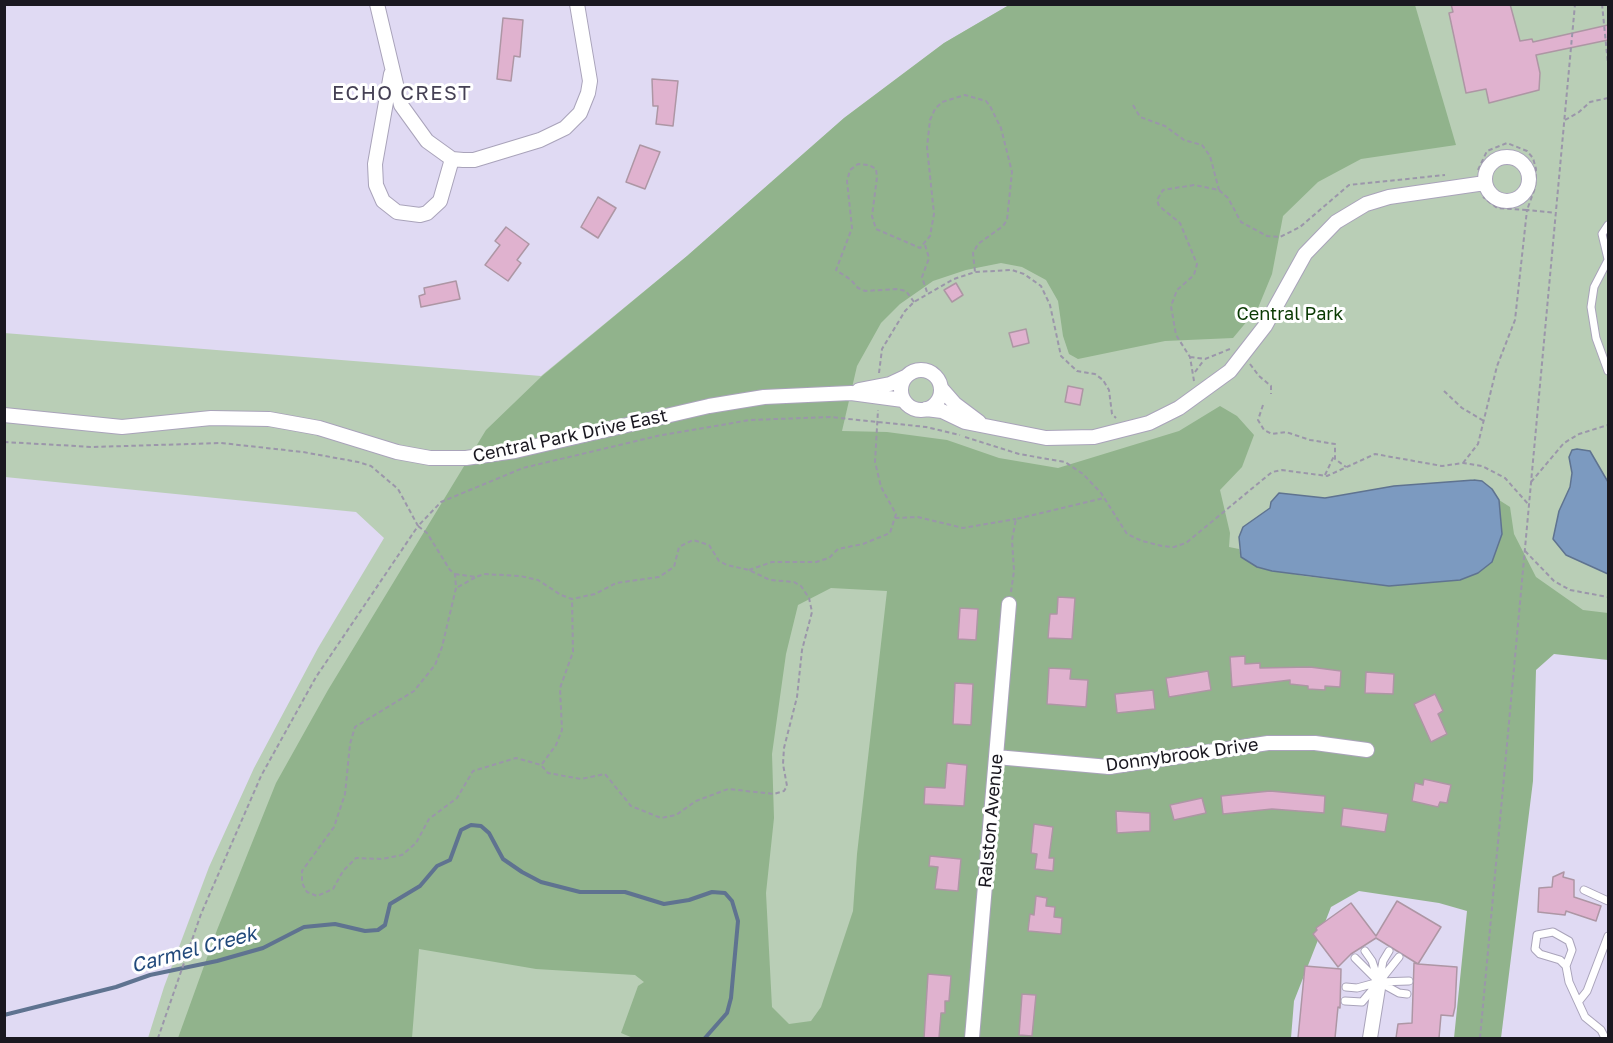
<!DOCTYPE html>
<html>
<head>
<meta charset="utf-8">
<style>
  body { margin:0 }
  #map { position:relative; width:1613px; height:1043px; overflow:hidden; background:#e0daf3; font-family:"Golos Text",sans-serif }
  canvas { display:block }
  .frame { position:absolute; inset:0; border:6px solid #1a1820; pointer-events:none }
</style>
</head>
<body>
<div id="map">
<canvas width="1613" height="1043"></canvas>
<div class="frame"></div>
</div>
<script>
const c = document.querySelector('canvas').getContext('2d');
c.lineJoin = 'round';
function fillPath(path, color) { c.fillStyle = color; c.fill(path, 'evenodd'); }
const toPath = rows => new Path2D(rows.map(r => 'M' + r).join(''));
function stroke(path, color, width, dash) { c.strokeStyle = color; c.lineWidth = width; c.lineCap = dash ? 'butt' : 'round'; c.setLineDash(dash || []); c.stroke(path); }
function drawText(font, color, halo, rows, align = 'center') {
  c.font = font + ' "Golos Text",sans-serif'; c.lineWidth = 6; c.setLineDash([]); c.textBaseline = 'middle'; c.strokeStyle = halo; c.fillStyle = color; for (const [text, x, y, turn = 0] of rows) {
    c.save(); c.translate(x, y); c.rotate((+turn || 0) * Math.PI / 180); c.textAlign = isNaN(turn) ? turn : align; if (halo) c.strokeText(text, 0, 0); c.fillText(text, 0, 0); c.restore();
  }
}
const green = toPath([
  [1009,5,1608,5,1608,654,898,590,858,1038,148,1038,164,987,209,867,254,768,318,648,384,538,356,512,5,477,4,333,541,376,687,256,844,118,944,43]
]);
const forest = toPath([
  [1009,5,1415,5,1456,145,1361,159,1318,182,1283,216,1272,274,1258,308,1233,338,1165,341,1078,359,1069,354,1063,336,1058,301,1046,280,1022,267,1001,263,966,270,933,281,900,304,881,323,857,366,842,431,887,432,947,440,999,458,1058,468,1179,431,1220,406,1237,416,1254,435,1242,467,1220,490,1230,533,1229,547,1239,549,1241,557,1257,567,1304,576,1389,586,1460,580,1502,534,1499,500,1510,507,1514,534,1536,577,1583,610,1608,613,1608,660,1554,654,1536,670,1533,781,1501,1038,1454,1038,1467,911,1439,903,1359,891,1331,907,1294,1001,1291,1038,633,1038,621,1033,638,986,644,982,635,975,536,969,419,949,412,1038,178,1038,217,930,276,783,328,690,486,430,542,376,687,256,844,118,944,43],
  [831,588,887,591,857,854,853,911,821,1007,811,1021,789,1024,772,1007,766,893,774,818,772,754,786,654,798,605]
]);
const water = toPath([
  [1577,449,1590,451,1608,482,1608,574,1566,555,1553,539,1559,511,1570,487,1572,473,1569,457,1572,450,1577,449],
  [1474,480,1482,481,1492,489,1499,500,1502,534,1492,562,1478,573,1460,580,1389,586,1272,571,1257,567,1241,557,1239,537,1243,527,1270,508,1271,502,1279,493,1325,498,1394,486,1474,480]
]);
const stream = toPath([
  [4,1015,116,987,150,975,217,961,263,948,304,927,335,924,365,931,378,930,385,925,390,904,420,886,437,866,450,860,461,830,471,825,481,826,489,833,503,859,522,872,541,882,580,892,625,892,664,904,689,900,712,892,725,893,732,901,738,921,731,998,727,1013,705,1038]
]);
const building = toPath([
  [1451,4,1510,4,1520,41,1532,39,1533,42,1608,25,1608,40,1536,55,1540,73,1539,90,1489,103,1486,89,1466,93,1449,13,1453,12,1451,4],
  [503,18,523,20,520,57,514,56,511,81,497,79,503,18],
  [652,79,678,81,673,126,656,124,658,106,653,106,652,79],
  [640,145,660,152,645,189,626,182,640,145],
  [598,197,616,208,598,238,581,227,598,197],
  [506,227,529,244,517,260,521,263,508,281,485,265,500,245,495,241,506,227],
  [456,281,460,299,421,307,419,296,425,294,424,288,456,281],
  [956,283,963,295,952,302,944,290,956,283],
  [1026,329,1029,343,1013,347,1009,333,1026,329],
  [1068,386,1083,389,1080,405,1065,402,1068,386],
  [1058,597,1075,598,1072,639,1048,638,1050,614,1057,614,1058,597],
  [960,608,978,609,976,640,958,639,960,608],
  [1245,656,1245,664,1260,663,1260,668,1310,667,1341,671,1340,687,1325,686,1325,690,1308,689,1308,686,1290,684,1290,680,1232,687,1230,657,1245,656],
  [1049,668,1071,669,1070,679,1088,680,1086,707,1047,704,1049,668],
  [1208,671,1211,690,1169,697,1166,678,1208,671],
  [1366,672,1394,674,1393,694,1365,693,1366,672],
  [955,683,973,684,971,725,953,724,955,683],
  [1153,690,1155,709,1117,713,1115,694,1153,690],
  [1435,694,1443,711,1438,714,1447,734,1431,742,1414,704,1435,694],
  [947,763,967,765,964,806,924,804,925,787,945,788,947,763],
  [1424,779,1451,785,1447,803,1440,802,1438,807,1412,801,1415,783,1423,785,1424,779],
  [1270,791,1325,796,1324,813,1272,809,1223,814,1221,796,1270,791],
  [1202,798,1206,813,1174,820,1170,805,1202,798],
  [1343,808,1388,814,1385,832,1341,826,1343,808],
  [1116,811,1150,813,1150,831,1117,833,1116,811],
  [1034,824,1053,827,1049,858,1054,858,1053,871,1035,869,1037,854,1031,853,1034,824],
  [930,856,961,859,958,891,935,889,938,867,929,866,930,856],
  [1564,872,1563,877,1574,880,1574,897,1601,906,1596,921,1566,911,1565,915,1538,912,1539,888,1552,887,1553,877,1564,872],
  [1036,896,1047,898,1046,906,1055,907,1054,917,1062,918,1061,934,1028,931,1030,914,1034,915,1036,896],
  [1397,901,1441,927,1418,964,1457,967,1455,1007,1453,1016,1441,1015,1439,1038,1396,1038,1398,1024,1412,1023,1414,963,1418,964,1376,938,1351,954,1338,967,1313,934,1317,930,1316,928,1351,903,1376,936,1397,901],
  [1305,966,1341,969,1340,1008,1338,1007,1335,1038,1298,1038,1305,966],
  [928,974,951,976,949,1001,945,1001,945,1013,941,1013,939,1038,924,1038,928,974],
  [1022,994,1036,995,1032,1036,1019,1035,1022,994]
]);
const path = toPath([
  [1602,4,1608,64],
  [1608,76,1608,96],
  [1133,105,1140,117,1165,126,1184,140,1202,145,1210,156,1219,190],
  [1565,120,1579,112,1590,102,1608,98],
  [1478,170,1487,151,1507,143,1527,151,1533,158,1536,169,1535,188,1527,210,1497,208,1483,197],
  [925,245,929,258,922,277,927,292],
  [914,302,906,291,896,289,865,291,858,288,851,280,836,270,852,228,847,181,850,170,858,164,869,165,876,169,877,177,872,216,876,229,920,248,930,236,934,214,927,147,930,120,935,109,942,102,965,95,986,101,990,106,1001,128,1012,172,1007,220,1003,226,978,244,973,253,975,272],
  [1190,357,1205,359,1230,349],
  [1250,364,1259,376,1271,386,1271,394],
  [1195,372,1204,360],
  [879,373,882,349,905,311,914,302,954,279,975,272,1012,270,1024,274,1041,286,1050,305,1061,356,1077,371,1095,374,1103,380,1109,390,1112,414,1116,418],
  [1194,381,1190,357,1176,335,1171,306,1177,290,1194,275,1197,264,1180,223,1159,206,1157,200,1163,190,1194,185,1219,190,1228,198,1241,222,1267,236,1280,237,1300,227,1349,185,1445,175],
  [1444,391,1462,408,1484,421],
  [1263,405,1258,420,1264,430,1272,434,1286,432,1310,440,1335,444,1335,459,1346,467],
  [965,437,1019,454,1065,462,1083,474,1101,493,1127,534,1142,541,1162,546,1174,547,1186,543,1272,472,1282,470,1327,476,1375,454,1442,466,1463,463,1482,466,1505,478,1529,505],
  [4,442,93,447,221,443,303,452,358,462,371,466,398,489,418,526,316,677,261,776,201,914,158,1038],
  [1463,463,1478,444,1497,366,1515,320,1527,210,1556,213],
  [1325,475,1334,456],
  [1531,482,1564,443,1579,434,1608,425],
  [895,518,918,517,963,528,1016,519],
  [1525,551,1554,581,1570,590,1608,597],
  [749,570,772,562,816,562,829,558,838,549,863,544,890,533,896,514,881,487,875,462,878,410],
  [455,574,476,577,484,574,520,576,538,580,561,595,572,599,595,594,616,583,659,577,674,567,679,547,693,540,709,545,719,561,727,565,749,570,770,580,794,582,801,586,809,598,812,612,802,650,797,697,784,748,783,764,787,786,784,791,774,794,728,789,696,801,676,815,661,818,631,806,605,774,581,779,548,773,541,765,516,758,473,771,457,798,429,819,416,843,402,855,382,859,356,858,343,871,333,889,317,896,307,892,302,883,302,871,334,827,345,794,350,744,355,727,414,691,435,665,442,647,456,588,455,574,450,570,427,533,418,526,441,502,523,468,657,436,750,420,830,417,926,427,960,435],
  [458,587,476,577],
  [1011,592,1014,571,1012,540,1016,519,1104,498],
  [542,764,556,745,562,730,560,688,573,652,572,599],
  [1480,1038,1575,4]
]);
const lane = toPath([
  [1608,225,1602,234,1608,259],
  [1608,260,1594,287,1591,307,1596,338,1608,371],
  [1584,890,1608,901],
  [1389,951,1383,961,1379,982,1399,957],
  [1355,958,1379,982,1372,961,1365,951],
  [1566,966,1560,960,1540,954,1535,949,1537,935,1553,932,1569,941,1572,950,1566,966,1569,982,1585,1017,1601,1030,1605,1038],
  [1407,994,1399,993,1379,982,1409,981],
  [1345,1001,1362,1002,1379,982,1357,988,1346,987],
  [1579,1001,1587,991,1608,936]
]);
const street = toPath([
  [377,4,401,105,427,141,452,159,463,160,474,160,540,140,565,128,580,113,588,93,590,81,577,4],
  [391,74,375,164,376,185,383,201,397,212,420,215,427,213,440,201,452,159],
  '1485 179a22 22 0 1 1 44 0a22 22 0 1 1-44 0Z',
  '901 390a20 20 0 1 1 40 0a20 20 0 1 1-40 0Z',
  [941,388,955,404,979,422],
  [859,390,890,384,905,377],
  [926,409,942,411,965,422,1046,438,1094,437,1149,423,1179,408,1230,371,1265,326,1305,254,1336,222,1366,204,1389,197,1485,183],
  [4,415,122,427,211,418,269,419,319,428,397,452,430,458,466,458,515,451,709,406,764,397,851,393,903,400],
  [996,757,1109,767,1268,743,1315,743,1367,750],
  [972,1038,1009,604],
  [1370,1038,1379,982]
]);
const parkNames = [
  ["Central Park",1290,314]
];
const streetNames = [
  ["Central Park Drive East",570,436,-12],
  ["Donnybrook Drive",1182,755,-8],
  ["Ralston Avenue",991,821,-85]
];
const neighbourhoodNames = [
  ["ECHO CREST",402,94]
];
const waterNames = [
  ["Carmel Creek",194,950,-15]
];
fillPath(green, '#b9ceb6');
fillPath(forest, '#91b38c');
fillPath(water, '#7c9ac0');
stroke(water, '#5f7390', 1.5);
stroke(stream, '#5f7390', 4);
fillPath(building, '#e0b2cf');
stroke(building, '#ad96a4', 1.5);
stroke(lane, '#a9a3ba', 9);
stroke(street, '#a9a3ba', 16);
stroke(path, '#9b96aa', 2, [4.5, 3]);
stroke(lane, '#fff', 7);
stroke(street, '#fff', 14);
drawText('18px', '#0a3a03', '#fff', parkNames);
drawText('18px', '#1a1820', '#fff', streetNames);
c.letterSpacing = '1.5px';
drawText('20px', '#454054', '#fff', neighbourhoodNames);
c.letterSpacing = '0px';
drawText('italic 20px', '#21497b', '#fff', waterNames);
</script>
</body>
</html>
